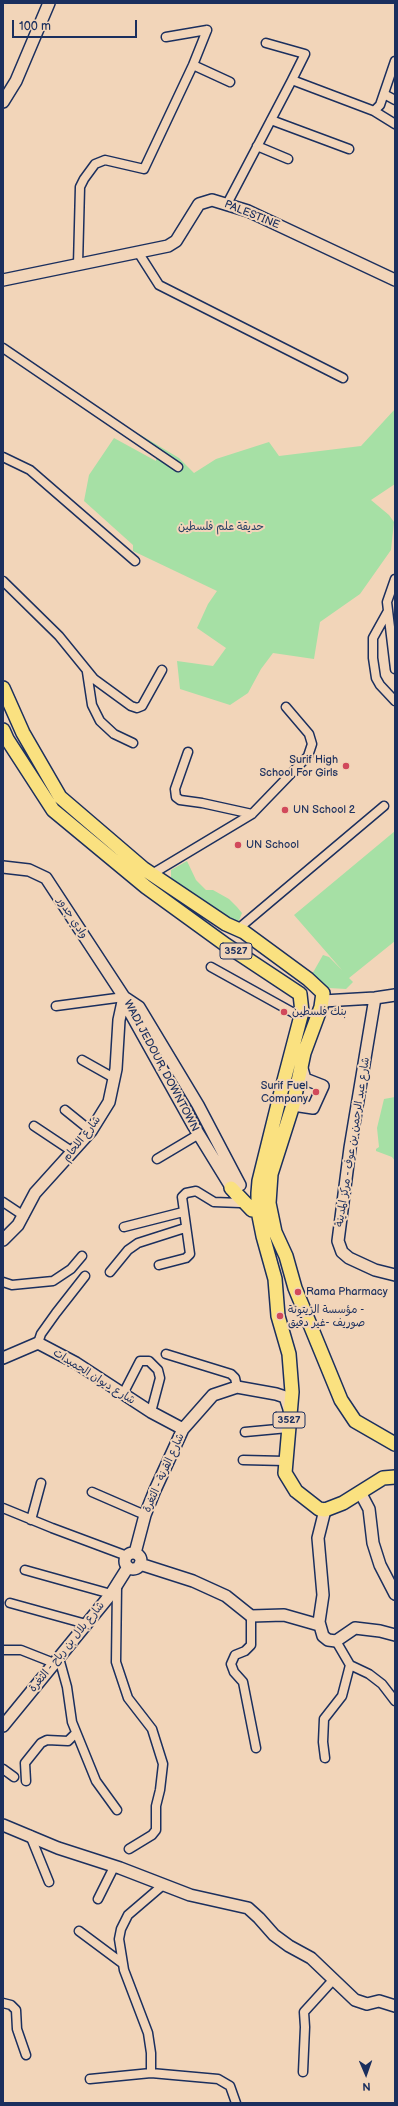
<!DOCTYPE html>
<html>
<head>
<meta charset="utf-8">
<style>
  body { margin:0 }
  #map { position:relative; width:398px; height:2106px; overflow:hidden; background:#f2d5b9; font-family:"Balsamiq Sans",sans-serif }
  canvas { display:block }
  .frame { position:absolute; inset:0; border:4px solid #1b2f5e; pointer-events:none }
  .north { position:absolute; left:346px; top:2054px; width:40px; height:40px; -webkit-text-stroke:3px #f2d5b9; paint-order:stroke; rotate:178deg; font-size:11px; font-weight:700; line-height:16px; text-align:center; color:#1b2f5e }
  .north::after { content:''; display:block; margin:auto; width:14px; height:18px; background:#1b2f5e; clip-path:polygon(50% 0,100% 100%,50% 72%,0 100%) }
  .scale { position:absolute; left:12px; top:20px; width:125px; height:18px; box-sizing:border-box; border:2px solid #1b2f5e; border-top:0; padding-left:5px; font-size:12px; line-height:14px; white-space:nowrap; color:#1b2f5e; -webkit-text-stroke:3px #f2d5b9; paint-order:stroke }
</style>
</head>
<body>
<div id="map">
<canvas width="398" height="2106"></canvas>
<div class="frame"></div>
<div class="north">N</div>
<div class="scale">100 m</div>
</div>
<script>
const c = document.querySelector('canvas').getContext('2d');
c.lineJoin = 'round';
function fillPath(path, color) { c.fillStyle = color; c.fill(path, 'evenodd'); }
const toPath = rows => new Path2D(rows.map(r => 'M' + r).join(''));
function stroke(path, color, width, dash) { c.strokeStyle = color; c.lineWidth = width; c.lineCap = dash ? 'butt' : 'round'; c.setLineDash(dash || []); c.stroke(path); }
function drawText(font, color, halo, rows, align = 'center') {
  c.font = font + ' "Balsamiq Sans","Playpen Sans Arabic",sans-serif'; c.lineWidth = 4; c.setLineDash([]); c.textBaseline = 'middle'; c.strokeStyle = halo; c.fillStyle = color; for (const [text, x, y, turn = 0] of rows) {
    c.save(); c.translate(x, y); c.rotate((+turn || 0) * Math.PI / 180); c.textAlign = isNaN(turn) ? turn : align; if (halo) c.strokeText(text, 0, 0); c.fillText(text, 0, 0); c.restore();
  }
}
const green = toPath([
  [395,409,395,484,371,500,389,515,394,522,391,550,360,594,320,622,314,659,273,653,261,669,248,693,230,705,180,689,177,661,213,666,226,648,197,628,208,604,217,591,133,551,133,545,84,501,89,475,114,438,156,461,156,455,134,443,139,434,179,458,194,473,216,459,269,442,279,456,361,446],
  [395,831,395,941,349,978,353,982,346,989,329,988,320,985,311,976,323,955,329,957,342,970,294,915],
  [187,861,196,880,206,890,213,890,229,899,237,907,242,913,238,923,225,921,171,881,171,870],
  [395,1097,395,1161,392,1157,376,1151,376,1149,379,1147,377,1128,384,1099]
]);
const street = toPath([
  [166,37,207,30],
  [266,43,305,54,292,80],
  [193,65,230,82],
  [384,94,395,100],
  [374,111,395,124],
  [271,120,349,149],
  [257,146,288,159],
  [227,204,292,80,374,111,380,105,395,61],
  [138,252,159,285,343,378],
  [78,265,80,187,84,179,95,164,105,160,144,169,193,65,207,30],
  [3,348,178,467],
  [3,457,30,470,135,561],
  [395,579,387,602,395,669],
  [3,581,59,636,94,679,131,706,137,708,142,706,162,670],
  [388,611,373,638,373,658,376,678,380,685,395,701],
  [87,672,92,705,100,721,114,734,133,743],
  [188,752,175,789,176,797,180,800,202,803,252,814],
  [152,874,252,814,308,756,312,744,309,734,286,707],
  [238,929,384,806],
  [211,967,301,1017],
  [56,1006,124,997],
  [82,1060,114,1078],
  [65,1110,91,1131],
  [34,1126,73,1152],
  [157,1159,199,1134],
  [3,1202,24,1216],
  [124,1227,183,1212],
  [159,1265,186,1258,190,1254,182,1197,186,1193,196,1191,214,1202,240,1203],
  [110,1272,128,1250,138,1243,185,1228],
  [3,1282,12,1285,53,1281,71,1269,82,1256],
  [38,1343,41,1334,56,1313,85,1276],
  [166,1354,231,1374,235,1378,237,1387],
  [123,1394,140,1361,149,1361,158,1370,160,1378,151,1412],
  [245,1432,288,1428],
  [243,1460,285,1461],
  [92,1492,145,1515],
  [3,1508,52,1528,127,1556],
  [31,1520,41,1483],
  [25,1570,111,1594],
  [117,1586,116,1662,128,1698,152,1729,163,1764,160,1790,156,1806,156,1830,152,1835,129,1849],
  [10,1603,86,1624],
  [251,1616,251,1645,245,1651,235,1655,231,1664,234,1672,243,1682,256,1748],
  [336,1641,350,1665,369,1674,382,1684,395,1701],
  [3,1650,21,1650,54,1663],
  [59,1658,67,1687,72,1722,96,1781,117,1810],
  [325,1758,323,1742,324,1719,342,1696,350,1665],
  [3,1769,14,1777],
  [26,1781,25,1763,41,1743,47,1740,68,1741,76,1733],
  [30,1835,49,1882],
  [98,1899,114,1867],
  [79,1931,122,1963],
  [3,2003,11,2005,16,2010,17,2029,26,2055],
  [303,2072,305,2027,304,2012,334,1979],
  [151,2073,151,2053,148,2033,124,1970,119,1939,121,1929,128,1915,163,1885],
  [90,2079,151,2073,218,2079,230,2086,236,2103]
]);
const secondary = toPath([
  [3,102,16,81,49,3],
  [3,280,168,246,176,241,199,204,212,200,248,211,395,280],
  [3,867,29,870,46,878,124,997,126,1005,193,1125,236,1195],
  [124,997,139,1007,198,1105,240,1185],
  [375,998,350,1148,338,1241,342,1252,349,1258,375,1270,395,1275],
  [323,1001,375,998,395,995],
  [293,1105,313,1108,323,1086,305,1079,301,1065],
  [3,1240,18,1225,35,1193,91,1131,109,1102,116,1069,119,1020,124,997],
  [3,1358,38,1343,76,1363,151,1412,183,1429],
  [360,1492,369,1509,373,1543,380,1565,395,1594],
  [325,1510,318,1538,323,1595,319,1622,323,1636,328,1640,336,1641,355,1628,380,1631,395,1635],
  [135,1553,145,1515,155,1490,183,1429,213,1395,237,1387,276,1394,285,1397,289,1409],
  '125 1561a8 8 0 1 1 16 0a8 8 0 1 1-16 0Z',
  [140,1564,193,1581,226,1596,251,1616,284,1615,319,1625],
  [3,1726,111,1594,128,1567],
  [3,1825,58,1848,120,1868,190,1895,248,1908,259,1918,274,1935,289,1946,311,1958,355,2000,367,2004,379,2001,395,2006]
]);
const primary = toPath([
  [3,688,23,733,60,797,144,869,226,924,244,932,308,979,323,993,321,1007,304,1053,293,1105,271,1174,269,1203,275,1232,286,1256,295,1288,341,1400,355,1421,395,1444],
  [3,730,7,739,53,810,146,887,226,945,300,994,302,1012,281,1092,259,1181,258,1193,258,1211,263,1236,275,1279,278,1316,289,1354,292,1392,285,1473,296,1491,319,1509,325,1510,343,1503,383,1478,395,1477],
  [231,1188,252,1210,266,1210]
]);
const markers = [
  [346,766,4,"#d1495b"],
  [285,810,4,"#d1495b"],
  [238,845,4,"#d1495b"],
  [284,1012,4,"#d1495b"],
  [316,1092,4,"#d1495b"],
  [298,1292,4,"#d1495b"],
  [280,1316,4,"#d1495b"]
];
const shields = [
  [236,951,32],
  [289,1420,32]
];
const shieldNames = [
  ["3527",236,951],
  ["3527",289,1420]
];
const streetNames = [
  ["PALESTINE",252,215,22],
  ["وادي جدور",72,918,57],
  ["WADI JEDOUR, DOWNTOWN",161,1066,62],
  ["شارع اللحام",82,1139,-52],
  ["شارع عبد الرحمن بن عوف - مركز المدينة",353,1142,-81],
  ["شارع ديوان الحميدات",94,1377,32],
  ["شارع القرنة - الثغرة",164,1473,-66],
  ["شارع بلال بن رباح - الثغرة",67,1647,-51]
];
const parkNames = [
  ["حديقة علم فلسطين",221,527]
];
const poiNames = [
  ["Surif High",338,760,"right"],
  ["School For Girls",338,773,"right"],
  ["UN School 2",293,810],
  ["UN School",246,845],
  ["بنك فلسطين",292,1012],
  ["Surif Fuel",308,1086,"right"],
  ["Company",308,1099,"right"],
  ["Rama Pharmacy",306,1292],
  ["مؤسسة الزيتونة -",288,1310],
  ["صوريف -غير دقيق",288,1323]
];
fillPath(green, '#a6e0a5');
stroke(street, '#1b2f5e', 11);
stroke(secondary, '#1b2f5e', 14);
stroke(primary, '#1b2f5e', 16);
stroke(street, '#f2d5b9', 8);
stroke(secondary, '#f2d5b9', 11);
stroke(primary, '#fae180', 13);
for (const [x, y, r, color] of markers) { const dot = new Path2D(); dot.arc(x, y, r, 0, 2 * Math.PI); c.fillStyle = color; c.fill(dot); stroke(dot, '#f2d5b9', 1.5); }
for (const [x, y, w] of shields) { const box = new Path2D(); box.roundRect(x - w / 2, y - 8, w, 16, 3); c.fillStyle = '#f2d5b9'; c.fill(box); stroke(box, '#1b2f5e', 1); }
drawText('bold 10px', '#1b2f5e', null, shieldNames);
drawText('11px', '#1b2f5e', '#f2d5b9', streetNames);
drawText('11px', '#294165', '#f2d5b9', parkNames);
drawText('11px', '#1b2f5e', '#f2d5b9', poiNames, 'left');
</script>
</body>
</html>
